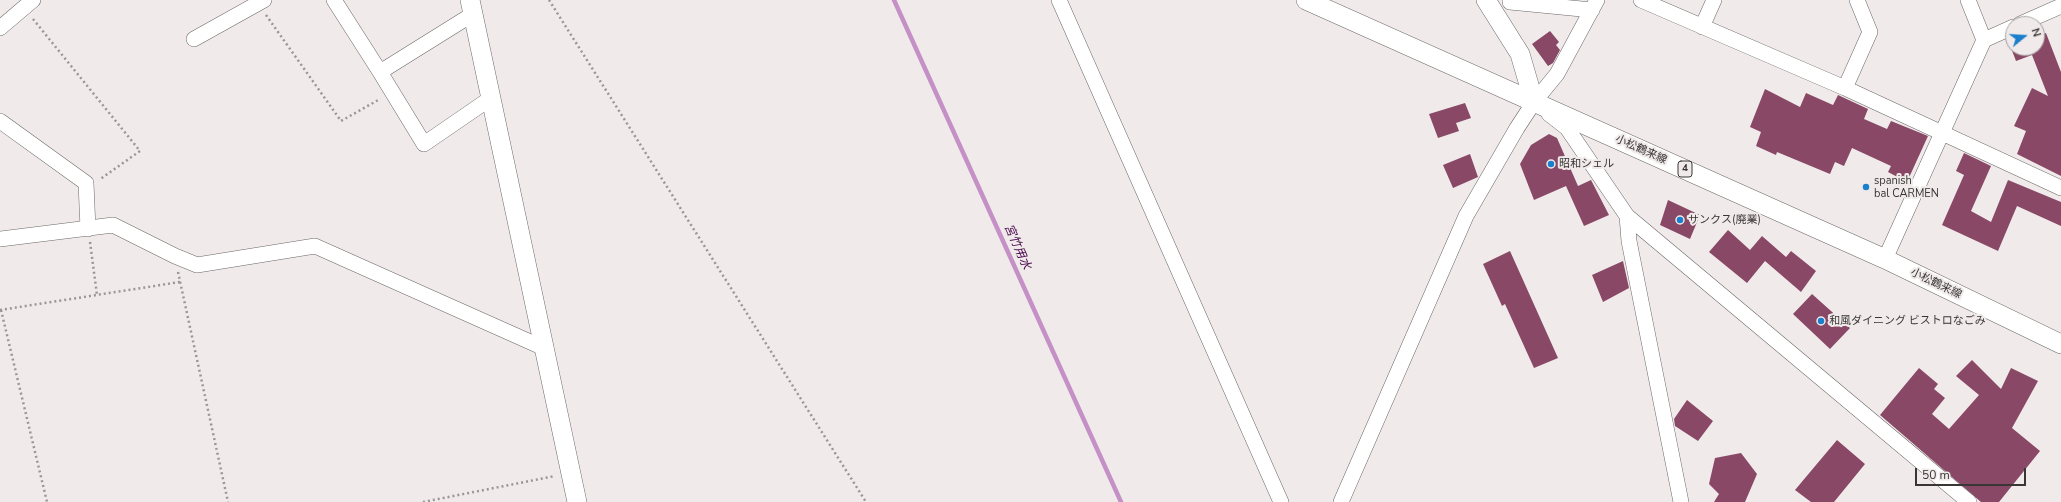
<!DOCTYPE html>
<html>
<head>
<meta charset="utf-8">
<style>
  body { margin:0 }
  #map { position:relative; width:2061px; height:502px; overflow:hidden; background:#f0eaea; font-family:"Nunito Sans",sans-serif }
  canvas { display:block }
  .north { position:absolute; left:2005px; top:16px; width:40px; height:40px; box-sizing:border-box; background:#f0eaea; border:1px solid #a7a2a2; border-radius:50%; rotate:72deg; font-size:11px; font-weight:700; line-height:16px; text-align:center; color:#393636 }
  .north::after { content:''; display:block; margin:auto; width:14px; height:18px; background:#1c7fcb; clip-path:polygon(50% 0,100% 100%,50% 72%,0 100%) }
  .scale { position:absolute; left:1915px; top:468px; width:111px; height:18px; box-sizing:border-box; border:2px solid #393636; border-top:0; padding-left:5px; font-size:12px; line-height:14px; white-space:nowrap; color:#393636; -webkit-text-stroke:3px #f0eaea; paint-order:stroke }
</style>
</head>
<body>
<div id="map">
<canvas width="2061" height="502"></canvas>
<div class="north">N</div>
<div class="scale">50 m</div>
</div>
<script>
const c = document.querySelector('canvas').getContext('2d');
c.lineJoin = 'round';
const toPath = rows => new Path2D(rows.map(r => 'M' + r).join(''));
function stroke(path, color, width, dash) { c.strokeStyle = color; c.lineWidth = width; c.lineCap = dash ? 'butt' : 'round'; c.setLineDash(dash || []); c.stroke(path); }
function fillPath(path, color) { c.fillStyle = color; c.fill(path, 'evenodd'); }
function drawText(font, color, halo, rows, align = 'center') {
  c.font = font + ' "Nunito Sans","Noto Sans JP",sans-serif'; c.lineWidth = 4; c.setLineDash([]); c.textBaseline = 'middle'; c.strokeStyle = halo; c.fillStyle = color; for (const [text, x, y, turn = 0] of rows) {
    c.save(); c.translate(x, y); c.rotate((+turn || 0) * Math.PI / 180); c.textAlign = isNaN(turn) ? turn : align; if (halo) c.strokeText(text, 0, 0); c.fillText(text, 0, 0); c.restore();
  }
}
const stream = toPath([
  [894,0,1121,502]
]);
const building = toPath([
  [1550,31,1559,42,1556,45,1560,50,1553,63,1548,66,1532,44],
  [2046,33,2061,72,2061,176,2017,154,2026,131,2014,126,2032,88,2048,96,2032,55,2016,61,2011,48,2037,48,2037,36],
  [1765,89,1800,107,1806,93,1833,105,1838,95,1868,109,1864,119,1887,129,1891,121,1928,136,1907,182,1888,172,1891,166,1852,148,1844,166,1835,162,1830,174,1777,152,1776,155,1756,146,1761,132,1750,127],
  [1465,103,1471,118,1456,123,1459,131,1438,138,1429,114],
  [1549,134,1557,138,1578,186,1591,180,1609,215,1584,226,1566,186,1534,200,1520,164,1531,145],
  [1964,153,1991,166,1971,211,1991,222,2008,180,2061,202,2061,226,2017,206,1998,251,1942,225,1964,175,1956,171],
  [1470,154,1478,177,1453,188,1443,165],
  [1668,200,1700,215,1690,239,1660,225],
  [1728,230,1750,250,1762,236,1786,257,1791,251,1816,271,1801,292,1765,261,1747,283,1709,252],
  [1510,251,1558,358,1534,368,1505,304,1502,306,1483,264],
  [1623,261,1629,288,1603,302,1592,275],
  [1812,294,1850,328,1830,349,1793,314],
  [1972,360,2001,389,2011,368,2038,381,2012,428,2040,451,1999,502,1981,502,1880,415,1919,368,1938,384,1934,389,1945,398,1932,414,1949,429,1979,395,1956,376],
  [1687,400,1713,421,1698,441,1675,426,1674,419],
  [1837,440,1865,464,1834,502,1811,502,1795,490],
  [1741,453,1757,474,1745,502,1714,502,1719,494,1709,484,1715,458]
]);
const path = toPath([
  [549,0,866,502],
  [266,15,341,121,380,99],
  [33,19,140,151,99,180],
  [90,242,97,295],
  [178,272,228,502],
  [0,310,180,282],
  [1,310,47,502],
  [423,502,555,476]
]);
const minor = toPath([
  [334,0,380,72,424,144,491,98],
  [1059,0,1281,502],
  [1510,0,1510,2,1592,10],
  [1641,0,1845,88,2061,188],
  [1968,0,1984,40],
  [2020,24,2061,6],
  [1702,27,1714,0],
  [0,28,33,0],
  [194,39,264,0],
  [380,72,473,14],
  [1845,88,1870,32,1857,0],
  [1549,114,1567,128,1627,216,1969,502],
  [0,121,86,183,88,229],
  [1627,216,1629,241,1681,502],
  [0,239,113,225,175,256,197,265,315,246,546,349],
  [1885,259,1984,40,2013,27],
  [1341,502,1466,216,1517,128,1534,102,1557,74,1597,0]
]);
const major = toPath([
  [470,0,577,502],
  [1306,0,1885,259,2061,344],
  [1486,0,1520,54,1534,102]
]);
const markers = [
  [1551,164,4,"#1c7fcb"],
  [1866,187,4,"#1c7fcb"],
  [1680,220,4,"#1c7fcb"],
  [1821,321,4,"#1c7fcb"]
];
const shields = [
  [1685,169,14]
];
const shieldNames = [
  ["4",1685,169]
];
const streetNames = [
  ["小松鶴来線",1641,150,24],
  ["小松鶴来線",1936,284,26]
];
const poiNames = [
  ["昭和シェル",1559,164],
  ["spanish",1874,181],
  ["bal CARMEN",1874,194],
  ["サンクス(廃業)",1688,220],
  ["和風ダイニング ビストロなごみ",1829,321]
];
const waterNames = [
  ["宮竹用水",1017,247,66]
];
stroke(stream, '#c490c6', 4.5);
fillPath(building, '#894866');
stroke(minor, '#6c6767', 16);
stroke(major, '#6c6767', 20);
stroke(path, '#9b9696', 2.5, [2, 3]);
stroke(minor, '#fff', 15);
stroke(major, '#fff', 19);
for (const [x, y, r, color] of markers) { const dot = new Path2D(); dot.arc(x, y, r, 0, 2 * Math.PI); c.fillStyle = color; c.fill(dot); stroke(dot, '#f0eaea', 1.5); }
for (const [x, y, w] of shields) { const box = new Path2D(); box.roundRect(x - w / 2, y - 8, w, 16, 3); c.fillStyle = '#f0eaea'; c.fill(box); stroke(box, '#393636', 1); }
drawText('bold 10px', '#393636', null, shieldNames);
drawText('11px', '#393636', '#f0eaea', streetNames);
drawText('11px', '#393636', '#f0eaea', poiNames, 'left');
drawText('italic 12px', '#49074d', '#f0eaea', waterNames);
</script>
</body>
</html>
